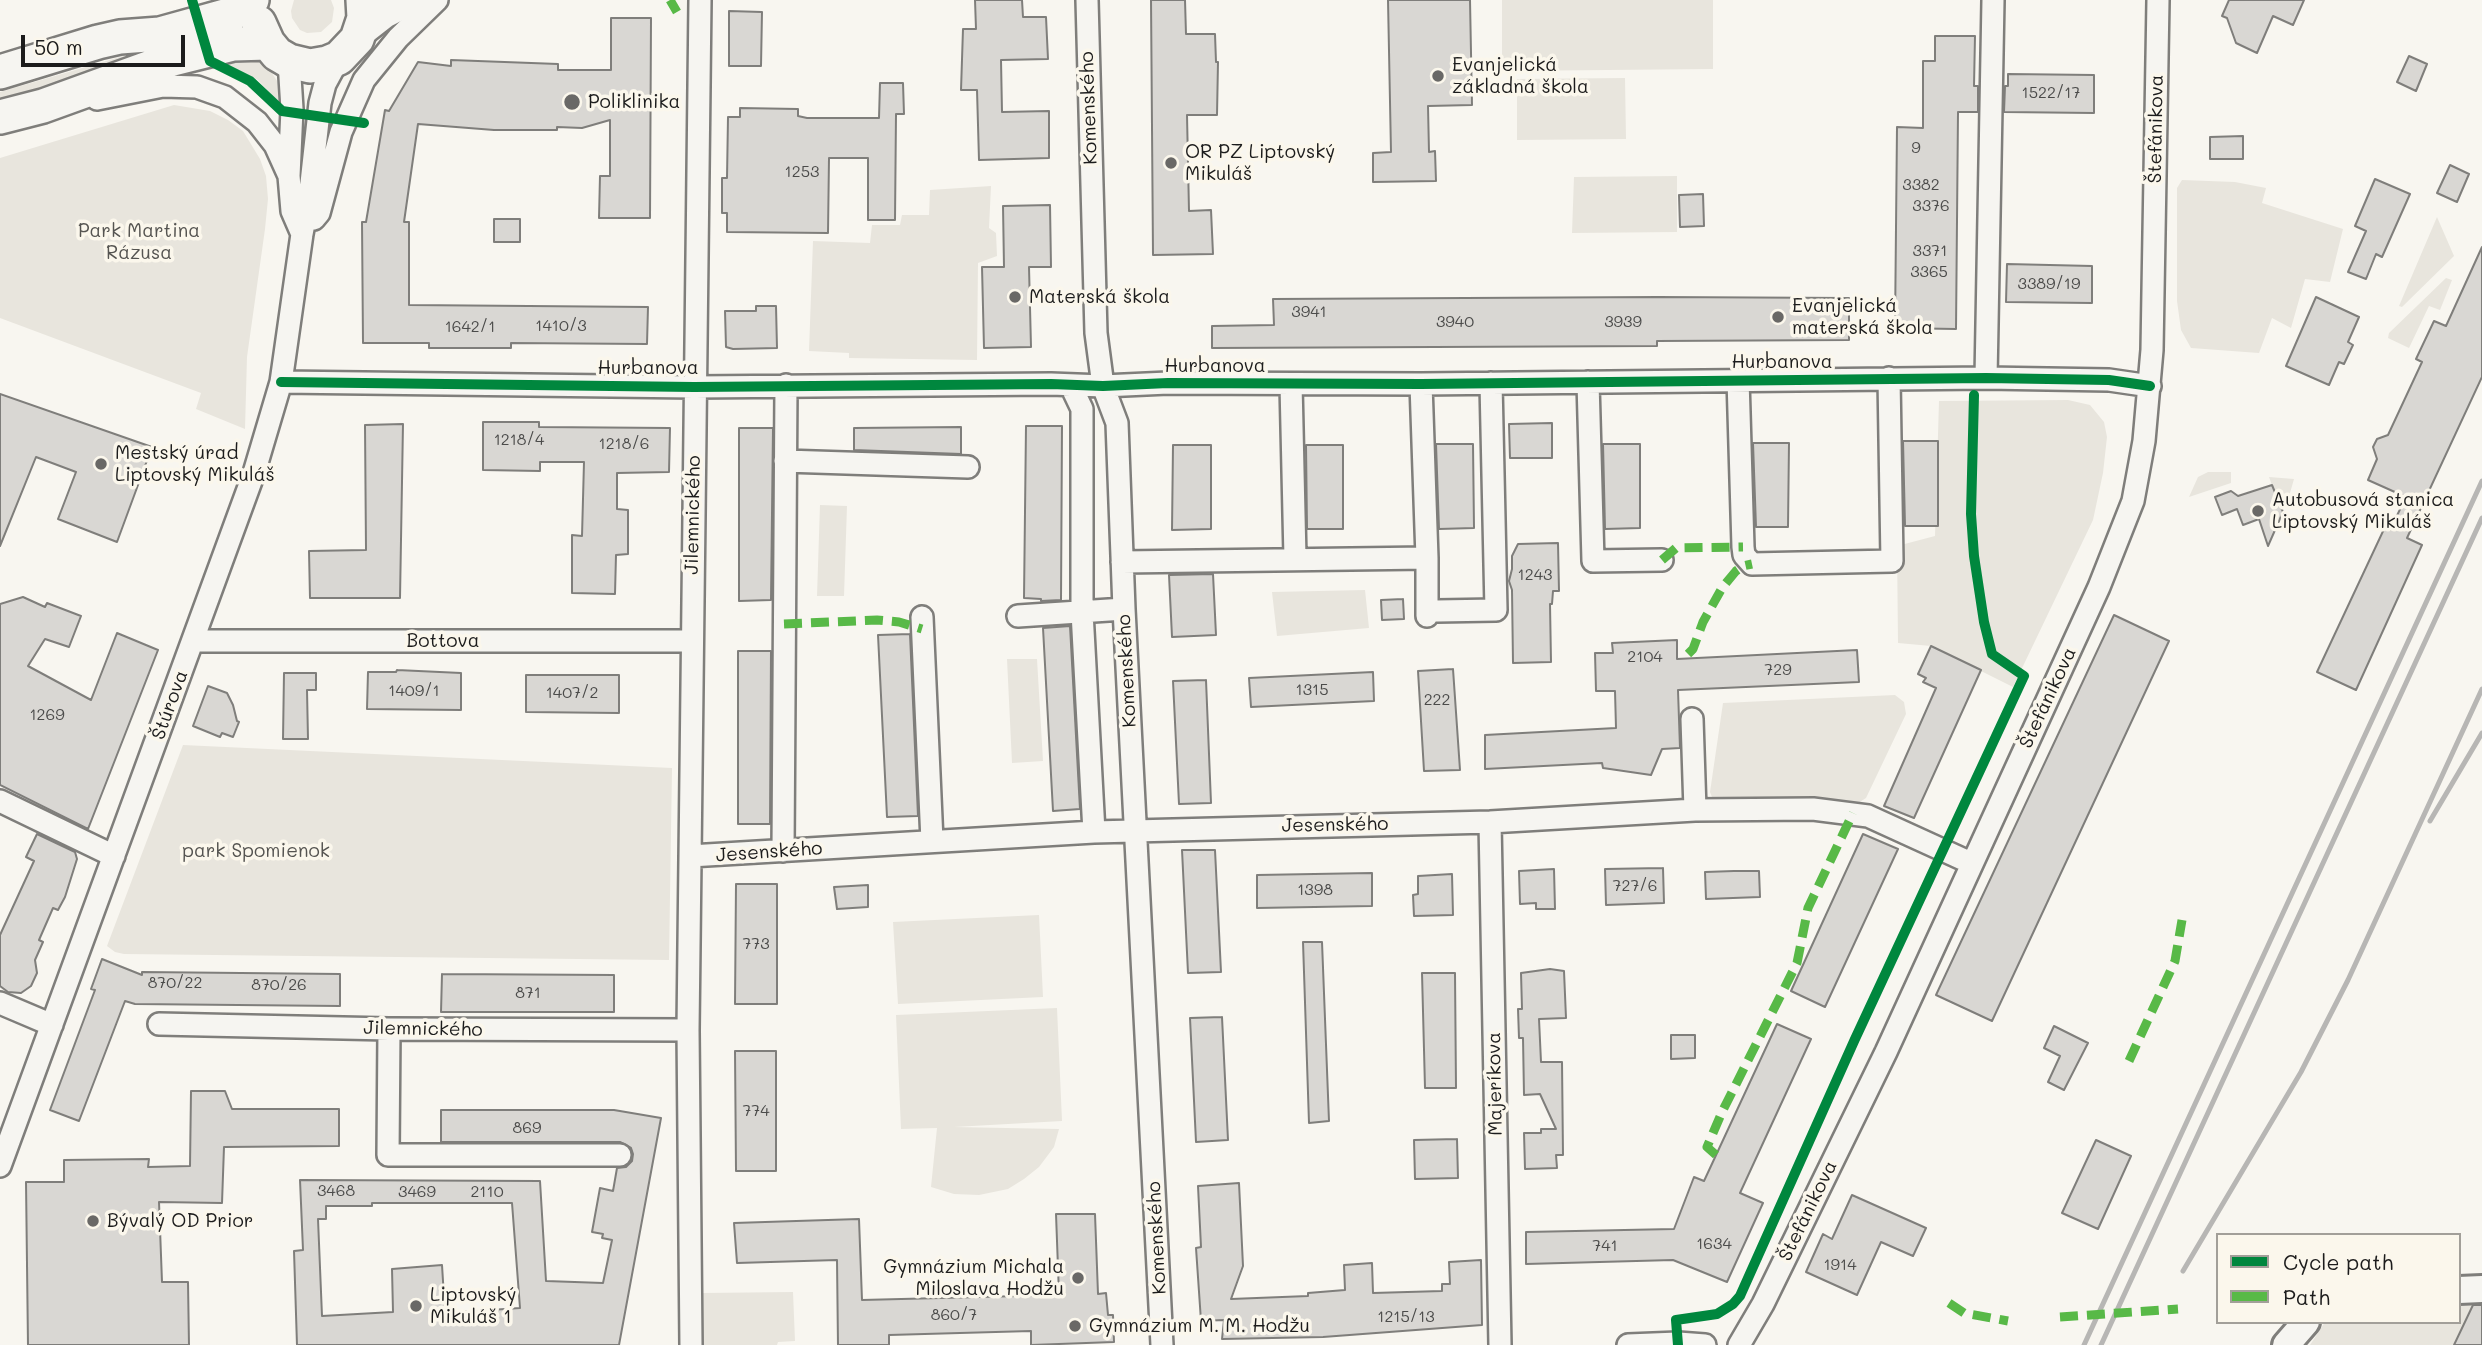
<!DOCTYPE html>
<html>
<head>
<meta charset="utf-8">
<style>
  body { margin:0 }
  #map { position:relative; width:2482px; height:1345px; overflow:hidden; background:#f8f6f0; font-family:Mali,sans-serif }
  canvas { display:block }
  .legend { position:absolute; left:2216px; top:1233px; width:245px; height:91px; box-sizing:border-box; background:#fbf7ec; border:2px solid #a29f99; margin:0; padding:9px 12px; list-style:none; font-size:21px; color:#1c1c1c }
  .legend li { display:flex; align-items:center; gap:14px; height:35px }
  .legend b { width:35px; border:2px solid #a29f99 }
  .scale { position:absolute; left:21px; top:35px; width:164px; height:32px; box-sizing:border-box; border:4px solid #1c1c1c; border-top:0; padding-left:9px; font-size:21px; line-height:24px; white-space:nowrap; color:#1c1c1c; -webkit-text-stroke:5px #fbf7ec; paint-order:stroke }
</style>
</head>
<body>
<div id="map">
<canvas width="2482" height="1345"></canvas>
<ul class="legend">
<li><b style="height:9px;background:#00873e"></b>Cycle path</li>
<li><b style="height:9px;background:#58b947"></b>Path</li>
</ul>
<div class="scale">50 m</div>
</div>
<script>
const c = document.querySelector('canvas').getContext('2d');
c.lineJoin = 'round';
function fillPath(path, color) { c.fillStyle = color; c.fill(path, 'evenodd'); }
const toPath = rows => new Path2D(rows.map(r => 'M' + r).join(''));
function stroke(path, color, width, dash) { c.strokeStyle = color; c.lineWidth = width; c.lineCap = dash ? 'butt' : 'round'; c.setLineDash(dash || []); c.stroke(path); }
function drawText(font, color, halo, rows, align = 'center') {
  c.font = font + ' Mali,sans-serif'; c.lineWidth = 7; c.setLineDash([]); c.textBaseline = 'middle'; c.strokeStyle = halo; c.fillStyle = color; for (const [text, x, y, turn = 0] of rows) {
    c.save(); c.translate(x, y); c.rotate((+turn || 0) * Math.PI / 180); c.textAlign = isNaN(turn) ? turn : align; if (halo) c.strokeText(text, 0, 0); c.fillText(text, 0, 0); c.restore();
  }
}
const built = toPath([
  [294,0,331,0,334,8,332,22,321,32,307,33,300,30,292,18,291,11],
  [1502,0,1713,0,1713,69,1502,71],
  [185,38,188,47,0,100,0,92],
  [227,54,260,60,266,64,281,87,283,107,258,80,225,63],
  [1625,78,1626,139,1517,140,1517,79],
  [174,105,210,111,228,120,243,131,260,159,266,176,268,199,265,229,247,357,245,429,196,409,201,393,0,318,0,158],
  [1677,176,1677,232,1572,233,1574,177],
  [2182,180,2235,182,2266,188,2262,203,2343,229,2330,282,2305,279,2291,328,2272,318,2259,353,2191,348,2181,330,2177,301,2177,188],
  [991,186,989,228,996,233,997,256,978,263,977,360,849,358,849,353,809,351,813,241,870,243,872,225,900,225,902,215,929,215,930,190],
  [2437,217,2454,256,2402,307,2399,306],
  [2446,278,2452,280,2440,310,2429,306,2409,348,2388,338,2389,333],
  [2068,400,2090,405,2104,422,2107,437,2103,473,2093,520,2013,687,1931,646,1898,643,1897,546,1935,536,1939,401],
  [2208,472,2231,472,2231,483,2189,497,2198,477],
  [2269,477,2294,479,2288,500,2281,510],
  [820,505,847,506,844,596,817,596],
  [1365,590,1369,628,1277,636,1272,592],
  [1007,659,1037,659,1043,761,1012,763],
  [1895,695,1904,702,1906,714,1866,798,1855,805,1714,802,1710,792,1723,703],
  [183,745,672,768,669,960,124,954,115,952,107,946],
  [1039,915,1043,997,898,1004,893,922],
  [1057,1008,1062,1121,954,1127,1059,1129,1054,1147,1039,1167,1024,1179,1008,1189,979,1195,954,1194,931,1187,937,1128,901,1129,896,1015],
  [793,1292,795,1341,778,1342,777,1345,703,1345,702,1293],
  [2459,1302,2476,1302,2482,1305,2482,1345,2310,1345,2325,1322,2459,1322]
]);
const building = toPath([
  [975,0,1022,0,1023,17,1046,17,1048,59,1001,60,1002,112,1049,111,1049,158,979,160,977,90,961,90,963,29,976,29,975,0],
  [1151,0,1185,0,1186,34,1215,34,1216,62,1218,62,1217,115,1187,115,1189,211,1211,210,1213,254,1153,255,1151,0],
  [1388,0,1470,0,1472,105,1428,106,1429,152,1435,151,1436,181,1373,182,1373,153,1391,152,1388,0],
  [2229,0,2304,0,2293,25,2273,16,2257,53,2236,43,2227,18,2222,16,2229,0],
  [729,11,762,12,761,66,729,66,729,11],
  [611,18,651,18,650,218,599,218,600,176,610,176,610,120,582,128,557,127,557,130,494,130,418,124,404,222,409,222,409,305,648,307,647,344,511,343,511,348,429,348,429,343,363,343,362,222,366,222,385,110,389,111,418,62,451,66,451,60,558,64,558,70,611,70,611,18],
  [1935,36,1975,36,1974,86,1978,86,1978,112,1958,112,1956,329,1895,328,1897,127,1923,128,1923,61,1935,61,1935,36],
  [2409,56,2427,64,2416,91,2397,82,2409,56],
  [2008,74,2094,75,2094,113,2004,112,2005,86,2008,86,2008,74],
  [880,83,903,83,904,114,896,114,895,220,868,220,868,158,829,158,828,233,727,232,727,213,722,213,722,178,727,178,728,117,740,117,740,108,798,109,798,116,807,118,879,118,880,83],
  [2243,136,2243,159,2210,159,2210,137,2243,136],
  [2450,165,2469,174,2457,202,2437,193,2450,165],
  [2375,179,2410,194,2382,257,2376,254,2366,279,2348,272,2366,231,2355,226,2375,179],
  [1703,194,1704,226,1680,227,1679,195,1703,194],
  [1050,205,1051,267,1029,267,1031,347,984,348,982,267,1004,267,1003,206,1050,205],
  [494,219,520,219,520,242,494,242,494,219],
  [2482,247,2482,377,2407,538,2422,545,2356,690,2317,672,2385,527,2390,530,2406,497,2368,480,2377,459,2373,447,2377,439,2388,435,2422,362,2416,359,2434,321,2446,326,2482,247],
  [2007,264,2092,266,2092,303,2006,302,2007,264],
  [1658,297,1849,298,1849,340,1657,341,1657,346,1212,348,1212,326,1274,325,1273,299,1658,297],
  [2316,297,2359,317,2348,342,2353,345,2344,364,2339,362,2329,385,2286,366,2316,297],
  [756,306,776,306,777,348,733,349,726,347,725,311,756,311,756,306],
  [0,394,152,447,117,542,58,519,76,472,36,457,0,546,0,394],
  [483,422,539,422,539,427,670,428,669,472,617,473,617,509,628,510,628,554,616,555,615,594,572,593,572,535,582,536,584,462,540,462,540,471,483,470,483,422],
  [1552,423,1552,458,1510,458,1509,424,1552,423],
  [403,424,400,598,310,598,309,551,366,550,365,425,403,424],
  [1026,426,1062,426,1061,600,1041,601,1041,599,1024,598,1026,426],
  [961,427,961,454,854,450,854,428,961,427],
  [739,428,773,428,771,600,739,601,739,428],
  [1903,441,1938,441,1938,526,1905,526,1903,441],
  [1753,443,1789,443,1788,527,1756,527,1753,443],
  [1436,444,1473,444,1474,528,1439,529,1436,444],
  [1603,444,1640,444,1640,528,1605,529,1603,444],
  [1173,445,1211,445,1211,529,1172,530,1173,445],
  [1306,445,1343,445,1343,529,1307,529,1306,445],
  [2272,485,2283,512,2268,546,2259,519,2243,525,2237,509,2222,515,2215,497,2231,491,2238,496,2272,485],
  [1558,543,1559,591,1553,591,1552,604,1550,604,1551,662,1513,663,1512,590,1509,581,1512,569,1512,556,1518,544,1558,543],
  [1213,574,1216,635,1172,637,1169,575,1213,574],
  [23,597,45,607,47,603,81,616,69,647,45,639,28,666,91,700,117,633,158,650,88,829,0,785,0,604,23,597],
  [1403,599,1404,619,1382,620,1381,600,1403,599],
  [2114,615,2169,641,1992,1021,1936,995,2114,615],
  [1070,626,1080,809,1053,811,1043,628,1070,626],
  [910,634,918,816,887,817,878,635,910,634],
  [1677,640,1677,659,1857,650,1859,682,1678,690,1680,748,1662,749,1651,775,1603,768,1602,763,1485,769,1485,735,1616,728,1615,691,1596,691,1595,653,1613,653,1612,643,1677,640],
  [1931,646,1981,670,1914,818,1884,806,1936,688,1923,682,1926,678,1918,674,1931,646],
  [738,651,771,651,770,824,738,824,738,651],
  [1453,669,1460,770,1424,771,1418,671,1453,669],
  [397,670,461,673,461,710,367,709,368,672,396,672,397,670],
  [1373,672,1374,701,1251,707,1249,678,1373,672],
  [284,673,316,673,316,690,307,690,308,739,283,739,284,673],
  [526,675,619,675,619,713,526,712,526,675],
  [1206,680,1211,803,1179,804,1173,681,1206,680],
  [208,686,227,693,233,705,237,721,239,722,233,737,222,733,220,737,193,726,208,686],
  [37,834,75,852,77,859,65,897,58,910,53,908,39,940,43,942,35,960,37,973,31,986,21,993,8,992,0,986,0,935,34,861,26,857,37,834],
  [1863,834,1898,849,1825,1007,1791,991,1863,834],
  [1182,850,1215,850,1221,972,1188,973,1182,850],
  [1663,868,1664,903,1606,905,1605,869,1663,868],
  [1554,869,1555,909,1536,909,1536,903,1520,904,1519,871,1554,869],
  [1734,871,1759,871,1760,897,1706,899,1705,872,1734,871],
  [1372,873,1372,906,1257,908,1257,875,1372,873],
  [1452,874,1453,915,1414,916,1413,895,1418,894,1418,876,1452,874],
  [736,884,777,884,777,1004,735,1004,736,884],
  [868,885,868,907,837,909,834,887,868,885],
  [1303,942,1322,942,1329,1121,1309,1123,1303,942],
  [102,959,142,975,142,972,340,974,340,1006,135,1004,125,1001,79,1121,50,1110,95,990,91,989,102,959],
  [1550,969,1564,971,1566,1018,1539,1019,1541,1062,1562,1062,1563,1155,1556,1155,1557,1168,1525,1169,1524,1133,1541,1133,1541,1129,1556,1129,1540,1094,1524,1095,1523,1038,1519,1038,1518,1009,1522,1009,1521,973,1550,969],
  [1422,973,1455,973,1456,1088,1425,1088,1422,973],
  [442,974,614,975,614,1012,441,1012,442,974],
  [1222,1017,1228,1140,1196,1142,1190,1018,1222,1017],
  [1777,1024,1811,1039,1740,1193,1763,1203,1727,1282,1673,1260,1526,1264,1526,1232,1674,1229,1694,1177,1704,1181,1777,1024],
  [2054,1026,2088,1043,2064,1090,2048,1082,2060,1056,2044,1048,2054,1026],
  [1671,1035,1695,1035,1695,1058,1671,1059,1671,1035],
  [735,1051,776,1051,776,1171,736,1171,735,1051],
  [191,1091,225,1091,232,1109,339,1109,339,1146,224,1147,222,1203,159,1202,162,1282,188,1282,189,1345,28,1345,26,1182,64,1182,64,1160,149,1159,148,1167,190,1166,191,1091],
  [441,1110,614,1110,661,1118,619,1345,297,1345,294,1251,303,1250,300,1180,540,1181,546,1281,603,1283,612,1240,602,1238,603,1234,592,1232,600,1188,613,1191,617,1168,626,1167,632,1161,633,1154,631,1148,620,1142,441,1142,441,1110],
  [372,1203,512,1203,520,1308,445,1313,442,1265,392,1269,393,1312,322,1316,318,1219,326,1219,326,1206,372,1206,372,1203],
  [1457,1139,1458,1178,1415,1179,1414,1140,1457,1139],
  [2096,1140,2131,1156,2098,1229,2062,1213,2096,1140],
  [1239,1183,1243,1266,1231,1299,1308,1296,1308,1293,1345,1290,1344,1265,1372,1263,1373,1293,1442,1291,1442,1284,1450,1284,1449,1262,1481,1260,1482,1325,1323,1337,1222,1339,1224,1320,1201,1321,1196,1248,1201,1247,1198,1186,1239,1183],
  [1852,1195,1926,1228,1913,1256,1881,1242,1857,1295,1806,1272,1823,1234,1832,1239,1852,1195],
  [1056,1214,1095,1214,1098,1294,1106,1293,1108,1315,1113,1315,1114,1342,1031,1345,1031,1331,889,1335,889,1345,838,1345,837,1260,737,1263,734,1223,859,1219,862,1300,1059,1295,1056,1214],
  [2473,1305,2482,1305,2482,1345,2454,1345,2473,1305]
]);
const minor = toPath([
  [1087,0,1096,333,1103,386,1117,423,1124,609,1162,1345],
  [289,61,292,109,289,176,292,211,302,234],
  [97,99,163,86,197,87,225,97,257,122,275,145,289,176],
  [314,219,319,213,341,132,364,80,398,38,437,0],
  [1986,378,1993,0],
  [1738,379,1743,547,1744,555,1752,564,1892,561,1889,378],
  [281,382,694,387,1051,384,1103,386,1168,383,1421,384,1986,378,2109,380,2150,386],
  [1588,382,1593,561,1662,560],
  [1291,384,1295,558],
  [1421,384,1427,558],
  [1071,386,1082,409,1082,612,1094,832],
  [785,461,968,467],
  [1122,562,1427,558,1427,616],
  [1437,611,1496,610,1491,383],
  [1018,616,1124,609],
  [922,617,932,841],
  [194,641,691,641],
  [1692,719,1695,810],
  [0,801,114,856],
  [1490,822,1500,1345],
  [783,851,786,385],
  [690,856,1094,832,1490,822,1695,810,1813,809,1868,816,1971,863],
  [0,1003,52,1025],
  [159,1024,389,1029,688,1030],
  [389,1029,388,1155,620,1155],
  [0,1166,254,473,281,382,302,234,310,192,320,103,325,84,339,58],
  [691,1345,688,1030,700,0],
  [1628,1345,1678,1343,1705,1345],
  [1739,1345,1763,1304,1886,1052,2099,587,2133,501,2144,441,2152,350,2158,0]
]);
const tertiary = toPath([
  [2459,1290,2482,1289],
  [2286,1345,2306,1322]
]);
const secondary = toPath([
  [361,31,384,13,409,0]
]);
const primary = toPath([
  [259,23,268,43,277,54,289,61,310,66,327,63,339,58,357,39,364,18,363,0],
  [0,72,98,42,120,37,160,34,232,14,252,0],
  [0,117,43,106,173,59,233,44,268,43]
]);
const rail = toPath([
  [2430,821,2482,733],
  [2183,1271,2301,1072,2348,980,2482,689],
  [2084,1345,2482,481],
  [2101,1345,2482,518]
]);
const quiet = toPath([
  [670,0,677,12],
  [1662,560,1676,548,1743,547],
  [784,624,877,620,899,622,922,629],
  [1688,654,1693,649,1703,622,1722,588,1736,571,1743,566,1752,564],
  [2129,1061,2175,961,2182,920],
  [1716,1155,1707,1147,1722,1112,1797,963,1808,908,1853,813],
  [1949,1303,1964,1313,2008,1321],
  [2060,1317,2178,1309]
]);
const cycleway = toPath([
  [192,0,210,61,250,81,282,111,364,123],
  [281,382,694,387,1051,384,1103,386,1168,383,1421,384,1986,378,2109,380,2150,386],
  [1678,1345,1676,1320,1717,1314,1733,1304,1740,1296,1855,1039,2024,676,1992,654,1984,622,1974,556,1971,514,1974,395]
]);
const markers = [
  [1438,76,7,"#696866"],
  [572,102,9,"#696866"],
  [1171,163,7,"#696866"],
  [1015,297,7,"#696866"],
  [1778,317,7,"#696866"],
  [101,464,7,"#696866"],
  [2258,511,7,"#696866"],
  [93,1221,7,"#696866"],
  [1078,1278,7,"#696866"],
  [416,1306,7,"#696866"],
  [1075,1326,7,"#696866"]
];
const numberNames = [
  ["1522/17",2051,93],
  ["9",1916,148],
  ["1253",802,172],
  ["3382",1921,185],
  ["3376",1931,206],
  ["3371",1930,251],
  ["3365",1929,272],
  ["3389/19",2049,284],
  ["3941",1309,312],
  ["3940",1455,322],
  ["3939",1623,322],
  ["1410/3",561,326],
  ["1642/1",470,327],
  ["1218/4",519,440],
  ["1218/6",624,444],
  ["1243",1535,575],
  ["2104",1645,657],
  ["729",1778,670],
  ["1315",1312,690],
  ["1409/1",414,691],
  ["1407/2",572,693],
  ["222",1437,700],
  ["1269",47,715],
  ["727/6",1635,886],
  ["1398",1315,890],
  ["773",756,944],
  ["870/22",175,983],
  ["870/26",279,985],
  ["871",528,993],
  ["774",756,1111],
  ["869",527,1128],
  ["3468",336,1191],
  ["3469",417,1192],
  ["2110",487,1192],
  ["1634",1714,1244],
  ["741",1605,1246],
  ["1914",1840,1265],
  ["860/7",954,1315],
  ["1215/13",1406,1317]
];
const poiNames = [
  ["Evanjelická",1452,65],
  ["základná škola",1452,87],
  ["Poliklinika",588,102],
  ["OR PZ Liptovský",1185,152],
  ["Mikuláš",1185,174],
  ["Materská škola",1029,297],
  ["Evanjelická",1792,306],
  ["materská škola",1792,328],
  ["Mestský úrad",115,453],
  ["Liptovský Mikuláš",115,475],
  ["Autobusová stanica",2272,500],
  ["Liptovský Mikuláš",2272,522],
  ["Bývalý OD Prior",107,1221],
  ["Gymnázium Michala",1064,1267,"right"],
  ["Miloslava Hodžu",1064,1289,"right"],
  ["Liptovský",430,1295],
  ["Mikuláš 1",430,1317],
  ["Gymnázium M. M. Hodžu",1089,1326]
];
const streetNames = [
  ["Komenského",1089,108,-92],
  ["Štefánikova",2156,129,-89],
  ["Hurbanova",1782,362],
  ["Hurbanova",1215,366],
  ["Hurbanova",648,368],
  ["Jilemnického",693,515,-89],
  ["Bottova",443,641],
  ["Komenského",1127,671,-93],
  ["Štefánikova",2048,698,-65],
  ["Štúrova",170,705,-70],
  ["Jesenského",1335,825,-1],
  ["Jesenského",769,852,-4],
  ["Jilemnického",423,1029,1],
  ["Majeríkova",1495,1084,-91],
  ["Štefánikova",1808,1211,-64],
  ["Komenského",1157,1238,-93]
];
const parkNames = [
  ["Park Martina",139,231],
  ["Rázusa",139,253],
  ["park Spomienok",256,851]
];
fillPath(built, '#e8e5dd');
fillPath(building, '#d9d7d3');
stroke(building, '#7f7e7b', 2);
stroke(minor, '#7f7e7b', 26);
stroke(tertiary, '#7f7e7b', 32);
stroke(secondary, '#7f7e7b', 35);
stroke(primary, '#7f7e7b', 38);
stroke(minor, '#f6f5f1', 21);
stroke(tertiary, '#f6f5f1', 26);
stroke(secondary, '#f6f5f1', 30);
stroke(primary, '#f6f5f1', 33);
stroke(rail, '#b7b6b4', 5);
stroke(quiet, '#58b947', 9, [18, 9]);
stroke(cycleway, '#00873e', 10);
for (const [x, y, r, color] of markers) { const dot = new Path2D(); dot.arc(x, y, r, 0, 2 * Math.PI); c.fillStyle = color; c.fill(dot); stroke(dot, '#fbf7ec', 2.5); }
drawText('16px', '#4b4b4a', null, numberNames);
drawText('19px', '#1c1c1c', '#fbf7ec', poiNames, 'left');
drawText('19px', '#1c1c1c', '#fbf7ec', streetNames);
drawText('19px', '#555451', '#fbf7ec', parkNames);
</script>
</body>
</html>
